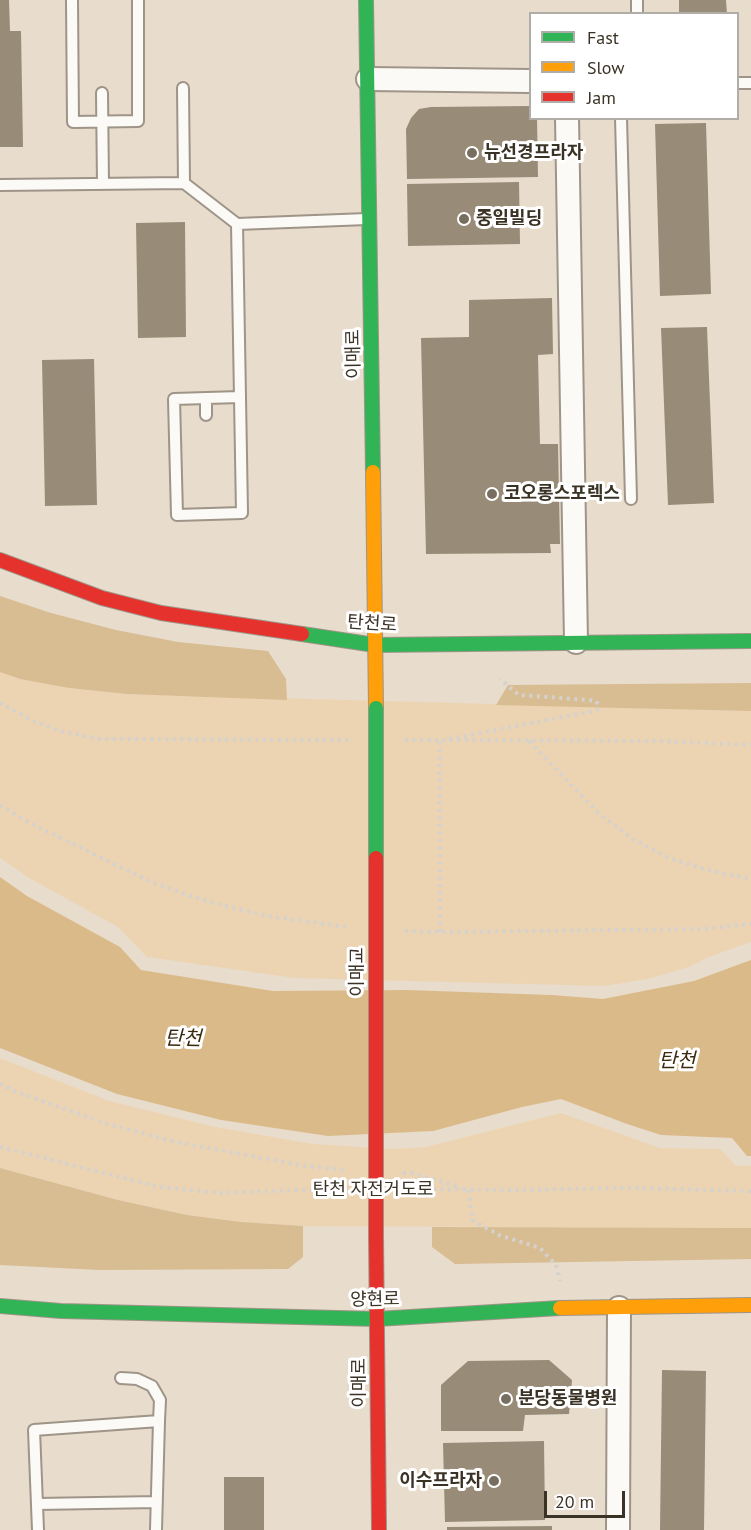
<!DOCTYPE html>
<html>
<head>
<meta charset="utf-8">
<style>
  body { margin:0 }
  #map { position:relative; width:751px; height:1530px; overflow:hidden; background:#e8dccc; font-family:"PT Sans",sans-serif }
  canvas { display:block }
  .legend { position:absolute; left:529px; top:12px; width:210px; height:108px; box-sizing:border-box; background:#fff; border:2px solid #b0ada8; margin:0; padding:8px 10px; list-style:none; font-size:18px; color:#3a3225 }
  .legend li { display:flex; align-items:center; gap:12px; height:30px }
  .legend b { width:30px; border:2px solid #b0ada8 }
  .scale { position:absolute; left:544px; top:1491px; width:81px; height:27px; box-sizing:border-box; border:3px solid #3a3225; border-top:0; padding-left:8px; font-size:18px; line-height:21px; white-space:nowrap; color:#3a3225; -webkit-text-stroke:4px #fff; paint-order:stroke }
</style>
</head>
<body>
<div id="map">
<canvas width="751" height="1530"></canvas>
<ul class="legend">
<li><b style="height:8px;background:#30b455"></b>Fast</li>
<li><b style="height:8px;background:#ff9f0a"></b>Slow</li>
<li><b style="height:8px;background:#e5322d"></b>Jam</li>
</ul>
<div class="scale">20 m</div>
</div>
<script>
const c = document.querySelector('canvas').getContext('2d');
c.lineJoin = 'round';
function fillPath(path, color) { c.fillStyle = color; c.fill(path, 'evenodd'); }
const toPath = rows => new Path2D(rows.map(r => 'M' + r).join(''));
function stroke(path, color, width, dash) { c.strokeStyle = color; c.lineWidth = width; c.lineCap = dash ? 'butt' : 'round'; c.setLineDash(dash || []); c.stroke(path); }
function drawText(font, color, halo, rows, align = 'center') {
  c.font = font + ' "PT Sans","Noto Sans KR",sans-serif'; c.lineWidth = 6; c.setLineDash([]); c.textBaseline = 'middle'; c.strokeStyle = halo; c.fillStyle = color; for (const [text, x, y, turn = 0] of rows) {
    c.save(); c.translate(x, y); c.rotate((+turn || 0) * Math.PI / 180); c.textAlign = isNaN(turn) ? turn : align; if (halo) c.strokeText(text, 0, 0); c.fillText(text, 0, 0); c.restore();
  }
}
const green = toPath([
  [0,672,20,679,69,688,127,694,751,711,751,942,709,957,689,967,648,979,604,986,294,978,147,957,118,927,29,878,0,858],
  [0,1058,109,1101,215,1127,313,1144,392,1149,426,1147,561,1113,660,1148,720,1149,736,1166,751,1166,751,1228,303,1226,241,1222,187,1215,118,1200,0,1168]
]);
const forest = toPath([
  [0,596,51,613,116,630,178,642,268,651,286,679,287,700,127,694,69,688,20,679,0,672],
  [751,683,751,711,496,705,508,685],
  [0,1168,118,1200,187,1215,241,1222,303,1226,303,1257,288,1269,99,1270,0,1265],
  [432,1227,751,1228,751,1259,455,1264,432,1247]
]);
const water = toPath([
  [0,877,27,896,120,947,141,970,273,991,406,990,552,995,603,999,694,981,751,960,751,1156,747,1156,732,1138,661,1135,627,1124,561,1099,522,1107,433,1131,328,1136,221,1120,117,1094,0,1048]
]);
const building = toPath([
  [0,0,9,0,10,31,21,31,23,147,0,147],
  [679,0,726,0,727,14,679,14],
  [530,106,530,118,537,118,538,177,407,179,406,129,411,118,419,109,431,107],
  [706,123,711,294,660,296,655,124],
  [519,182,520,244,408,246,407,184],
  [185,222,186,337,138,338,136,223],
  [552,298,553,354,538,355,540,444,558,444,560,544,550,544,551,553,426,554,421,338,469,337,469,300],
  [707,327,714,503,668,505,661,328],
  [94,359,97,505,45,506,42,360],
  [549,1360,572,1380,569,1414,525,1415,523,1431,441,1431,441,1385,468,1361],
  [662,1370,706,1371,704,1530,660,1530],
  [544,1441,545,1520,445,1522,443,1443],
  [224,1477,264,1477,264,1530,224,1530],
  [552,1526,552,1530,447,1530,447,1527]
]);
const path = toPath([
  [0,703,31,720,60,731,98,739,349,740],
  [449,739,589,712,597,710,599,706,596,701,589,700,519,695,500,679],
  [405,740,659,741,751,745],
  [529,741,598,813,634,840,671,859,712,871,751,879],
  [0,805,30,823,151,882,202,900,267,916,347,927],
  [405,931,440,932,704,929,751,924],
  [440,932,439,740,442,740],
  [0,1084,19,1093,108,1124,176,1142,305,1166,348,1170],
  [0,1147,159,1187,222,1193,348,1188],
  [403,1173,413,1173,462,1188],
  [403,1189,518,1190,625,1188,751,1191],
  [469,1190,472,1220,499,1235,540,1248,556,1265,560,1281]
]);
const lane = toPath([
  [72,0,73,122,138,121,138,0],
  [637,0,637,14],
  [738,83,751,83],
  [183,88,184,183],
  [102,93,103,184],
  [621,118,631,499],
  [0,185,184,183,237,224,367,219],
  [237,224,242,513,177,515,174,399,240,397],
  [206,398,206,415],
  [121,1378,137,1379,152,1386,160,1400,159,1421],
  [37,1504,157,1502],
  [38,1530,34,1430,159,1421,156,1530]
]);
const street = toPath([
  [368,79,530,81],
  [567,118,576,642],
  [618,1530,619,1308]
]);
const fast = toPath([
  [366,0,373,472],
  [302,634,375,645,751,641],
  [0,1306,61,1311,377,1319,560,1308]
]);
const slow = toPath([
  [373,472,376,708],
  [560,1308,751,1305]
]);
const jam = toPath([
  [0,560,102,598,161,613,302,634],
  [376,1235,379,1530]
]);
const fastBridge = toPath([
  [376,708,376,858]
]);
const jamBridge = toPath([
  [376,858,376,1235]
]);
const markers = [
  [472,153,6,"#776e5f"],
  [464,219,6,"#776e5f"],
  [492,494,6,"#776e5f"],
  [506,1399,6,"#776e5f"],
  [494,1481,6,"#776e5f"]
];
const poiNames = [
  ["뉴선경프라자",484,153],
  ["중일빌딩",476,219],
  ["코오롱스포렉스",504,494],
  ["분당동물병원",518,1399],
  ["이수프라자",482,1481,"right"]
];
const streetNames = [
  ["이매로",354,354,-91],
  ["탄천로",372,624,4],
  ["이매교",358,972,-90],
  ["탄천 자전거도로",373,1190],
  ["양현로",375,1300,-1],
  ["이매로",360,1383,-90]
];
const waterNames = [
  ["탄천",183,1039,1],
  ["탄천",677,1061]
];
fillPath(green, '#ecd4b3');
fillPath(forest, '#d8bc92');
fillPath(water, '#dbba8a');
fillPath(building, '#988b77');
stroke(lane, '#9e9488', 14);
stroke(street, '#9e9488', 26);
stroke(fast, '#9e9488', 16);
stroke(slow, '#9e9488', 16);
stroke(jam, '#9e9488', 16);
stroke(path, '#d5d1cc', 4, [3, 4.5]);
stroke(lane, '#fcfaf7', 10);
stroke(street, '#fcfaf7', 22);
stroke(fast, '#30b455', 14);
stroke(slow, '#ff9f0a', 14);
stroke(jam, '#e5322d', 14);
stroke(fastBridge, '#9e9488', 16, []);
stroke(jamBridge, '#9e9488', 16, []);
stroke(fastBridge, '#30b455', 14);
stroke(jamBridge, '#e5322d', 14);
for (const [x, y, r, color] of markers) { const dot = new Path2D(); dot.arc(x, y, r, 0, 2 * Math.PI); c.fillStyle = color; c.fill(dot); stroke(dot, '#fff', 2); }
drawText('bold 18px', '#3a3225', '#fff', poiNames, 'left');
drawText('18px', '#3a3225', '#fff', streetNames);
drawText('italic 20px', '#3c2a0e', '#fff', waterNames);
</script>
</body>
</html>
